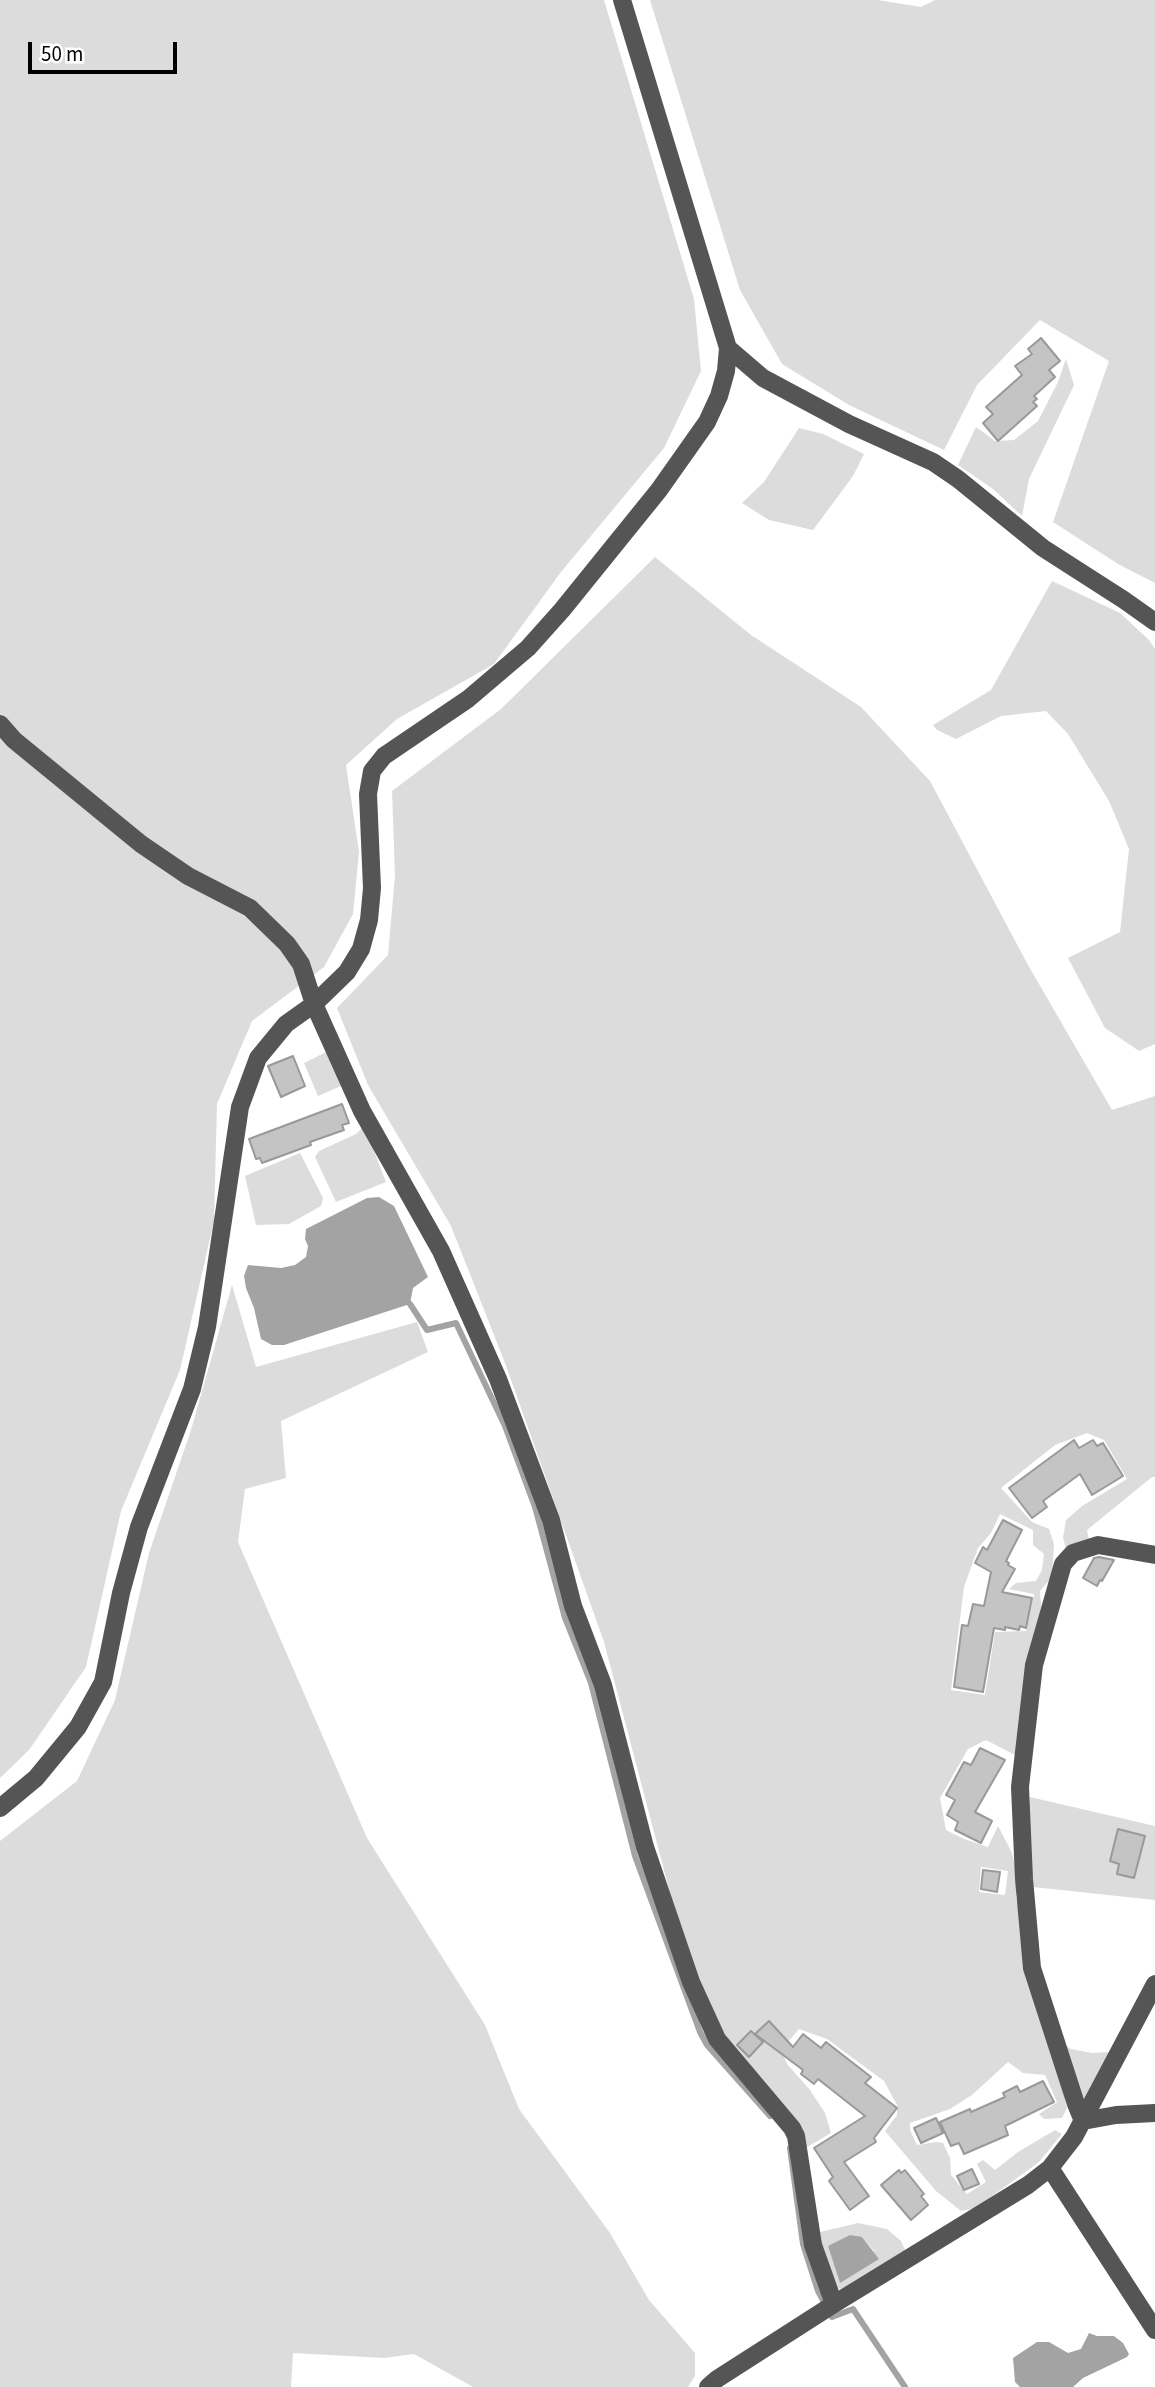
<!DOCTYPE html>
<html>
<head>
<meta charset="utf-8">
<style>
  body { margin:0 }
  #map { position:relative; width:1155px; height:2387px; overflow:hidden; background:#fff; font-family:"Source Sans 3",sans-serif }
  canvas { display:block }
  .scale { position:absolute; left:28px; top:42px; width:149px; height:32px; box-sizing:border-box; border:4px solid #000; border-top:0; padding-left:9px; font-size:21px; line-height:24px; white-space:nowrap; color:#000; -webkit-text-stroke:5px #fff; paint-order:stroke }
</style>
</head>
<body>
<div id="map">
<canvas width="1155" height="2387"></canvas>
<div class="scale">50 m</div>
</div>
<script>
const c = document.querySelector('canvas').getContext('2d');
c.lineJoin = 'round';
function fillPath(path, color) { c.fillStyle = color; c.fill(path, 'evenodd'); }
const toPath = rows => new Path2D(rows.map(r => 'M' + r).join(''));
function stroke(path, color, width, dash) { c.strokeStyle = color; c.lineWidth = width; c.lineCap = dash ? 'butt' : 'round'; c.setLineDash(dash || []); c.stroke(path); }
const green = toPath([
  [0,0,604,0,694,299,701,371,664,448,561,572,494,664,397,719,346,765,359,852,353,914,324,967,252,1021,217,1104,214,1221,180,1370,121,1511,86,1667,29,1750,0,1778],
  [650,0,878,0,921,7,935,0,1155,0,1155,583,1118,564,1053,522,1109,361,1040,320,977,385,944,450,849,405,782,364,740,290],
  [1066,359,1074,385,1029,479,1022,516,993,489,958,465,976,427,995,441,1014,440,1038,421,1058,382],
  [799,428,823,434,864,454,853,476,813,530,769,520,742,503,764,482],
  [655,557,751,635,861,707,930,781,1028,965,1112,1110,1155,1096,1155,1477,1152,1477,1087,1530,1089,1540,1067,1552,1063,1538,1066,1520,1082,1506,1127,1479,1104,1440,1087,1433,1055,1445,1001,1488,1032,1522,1049,1529,1054,1544,1052,1577,1040,1591,1041,1606,1017,1756,986,1740,968,1749,940,1798,946,1830,964,1839,988,1847,998,1826,1011,1851,1017,1869,1016,1897,1021,1927,1067,2108,1062,2118,1044,2119,1039,2114,1057,2102,1045,2075,1023,2073,1008,2062,972,2095,950,2109,910,2123,910,2130,917,2145,936,2142,943,2143,950,2158,951,2175,967,2194,986,2182,977,2164,983,2160,995,2170,1018,2152,1055,2130,1062,2134,1039,2162,976,2208,961,2211,936,2191,885,2131,897,2115,897,2105,884,2081,827,2039,799,2029,781,2050,787,2064,810,2090,825,2113,831,2133,804,2149,727,2041,684,1946,604,1642,505,1363,451,1226,368,1085,337,1008,388,955,395,875,392,791,501,709],
  [1000,1514,1033,1530,1033,1545,1044,1554,1042,1570,1036,1581,1016,1583,1009,1589,1034,1594,1026,1631,995,1632,985,1695,951,1690,964,1587,978,1548,991,1533],
  [981,1867,1008,1871,1005,1895,979,1892],
  [1052,581,1120,613,1149,640,1155,649,1155,1044,1139,1051,1105,1028,1068,958,1120,932,1129,849,1109,801,1068,734,1046,711,1001,716,956,739,937,730,933,725,991,690],
  [326,1052,341,1086,318,1096,304,1063],
  [362,1128,366,1130,386,1182,336,1202,315,1157,319,1151,356,1134],
  [300,1153,323,1198,321,1206,289,1224,256,1225,245,1176],
  [232,1285,256,1367,417,1322,428,1352,281,1421,286,1478,245,1489,238,1542,367,1838,485,2025,519,2109,610,2233,649,2300,695,2353,695,2376,688,2387,473,2387,414,2354,384,2358,293,2353,291,2387,0,2387,0,1841,77,1781,115,1700,149,1553,191,1430],
  [1030,1797,1155,1826,1155,1900,1033,1887,1027,1834],
  [1061,2043,1071,2049,1092,2053,1110,2052,1086,2102,1080,2102],
  [858,2223,887,2229,901,2241,905,2250,842,2289,832,2288,817,2242,820,2232],
  [862,2237,874,2251,840,2282,828,2246]
]);
const water = toPath([
  [379,1197,394,1206,428,1277,413,1288,410,1304,284,1345,272,1345,261,1339,254,1308,246,1288,244,1276,248,1265,281,1268,295,1265,306,1257,308,1246,305,1239,306,1229,367,1198],
  [850,2235,862,2237,879,2259,840,2283,828,2246],
  [1089,2333,1097,2336,1114,2336,1123,2343,1129,2354,1127,2357,1083,2378,1073,2387,1020,2387,1015,2382,1013,2358,1037,2342,1049,2342,1068,2353,1081,2349]
]);
const stream = toPath([
  [410,1304,427,1330,456,1323,505,1426,535,1507,565,1618,591,1683,635,1856,700,2032,707,2045,770,2116],
  [790,2148,803,2244,818,2291,832,2317,853,2309,905,2387]
]);
const building = toPath([
  [1041,338,1060,361,1049,370,1055,377,1034,396,1037,399,1033,402,1037,406,998,441,983,423,993,414,986,407,1022,375,1015,366,1032,354,1028,349,1041,338],
  [293,1056,305,1086,281,1097,268,1066,293,1056],
  [342,1104,349,1123,342,1125,344,1130,310,1142,311,1145,262,1163,260,1158,256,1159,249,1139,342,1104],
  [1074,1440,1079,1448,1093,1440,1097,1446,1103,1443,1123,1476,1092,1495,1080,1474,1043,1501,1047,1507,1032,1518,1009,1488,1074,1440],
  [1003,1520,1022,1530,1006,1561,1009,1563,1008,1565,1015,1569,1002,1592,1032,1598,1026,1628,1020,1626,1019,1630,1005,1627,1005,1630,994,1628,983,1692,954,1687,962,1625,968,1626,973,1604,984,1606,991,1572,975,1563,983,1547,987,1550,1003,1520],
  [1099,1557,1114,1560,1102,1581,1100,1580,1097,1586,1083,1578,1094,1558,1099,1557],
  [980,1748,1005,1760,975,1812,992,1821,981,1843,955,1830,958,1822,947,1815,955,1800,946,1795,964,1762,971,1765,980,1748],
  [1118,1829,1145,1836,1134,1878,1117,1874,1119,1864,1110,1861,1118,1829],
  [983,1870,1000,1872,997,1892,981,1889,983,1870],
  [769,2021,793,2047,803,2034,821,2048,826,2042,871,2077,865,2083,897,2108,874,2138,876,2142,844,2162,869,2196,850,2210,829,2181,833,2177,814,2148,865,2116,818,2079,814,2084,801,2074,803,2070,755,2034,769,2021],
  [751,2031,763,2042,749,2057,737,2045,751,2031],
  [1043,2081,1054,2102,1005,2126,1008,2135,964,2154,959,2143,951,2146,940,2122,970,2109,971,2112,1005,2097,1003,2093,1017,2086,1020,2092,1043,2081],
  [936,2118,943,2133,921,2143,914,2128,936,2118],
  [972,2169,979,2184,964,2190,957,2176,972,2169],
  [899,2170,901,2173,905,2170,924,2194,921,2196,928,2205,911,2220,881,2185,899,2170]
]);
const minor = toPath([
  [728,348,763,378,849,424,933,462,958,479,1043,548,1124,600,1155,622],
  [0,724,14,740,141,844,188,876,250,908,287,944,301,964,314,1004,362,1111,441,1251,498,1379,551,1520,573,1606,603,1685,645,1847,691,1982,717,2039,792,2128,796,2136,813,2245,834,2304],
  [1155,1555,1098,1545,1073,1553,1063,1564,1034,1665,1020,1787,1024,1879,1032,1968,1076,2104,1083,2121,1116,2115,1155,2113],
  [0,1808,36,1778,78,1727,103,1682,121,1593,139,1527,192,1389,207,1327,240,1107,258,1058,286,1024,314,1004,347,972,361,949,369,920,372,888,368,794,372,771,384,756,468,699,528,648,562,610,659,490,707,422,719,396,726,371,728,348,622,0],
  [1050,2168,1155,2330],
  [708,2387,717,2379,834,2304,1028,2185,1050,2168,1074,2137,1155,1984]
]);
fillPath(green, '#dcdcdc');
fillPath(water, '#a3a3a3');
stroke(stream, '#a3a3a3', 6);
fillPath(building, '#c4c4c4');
stroke(building, '#999', 2);
stroke(minor, '#555', 18);
</script>
</body>
</html>
